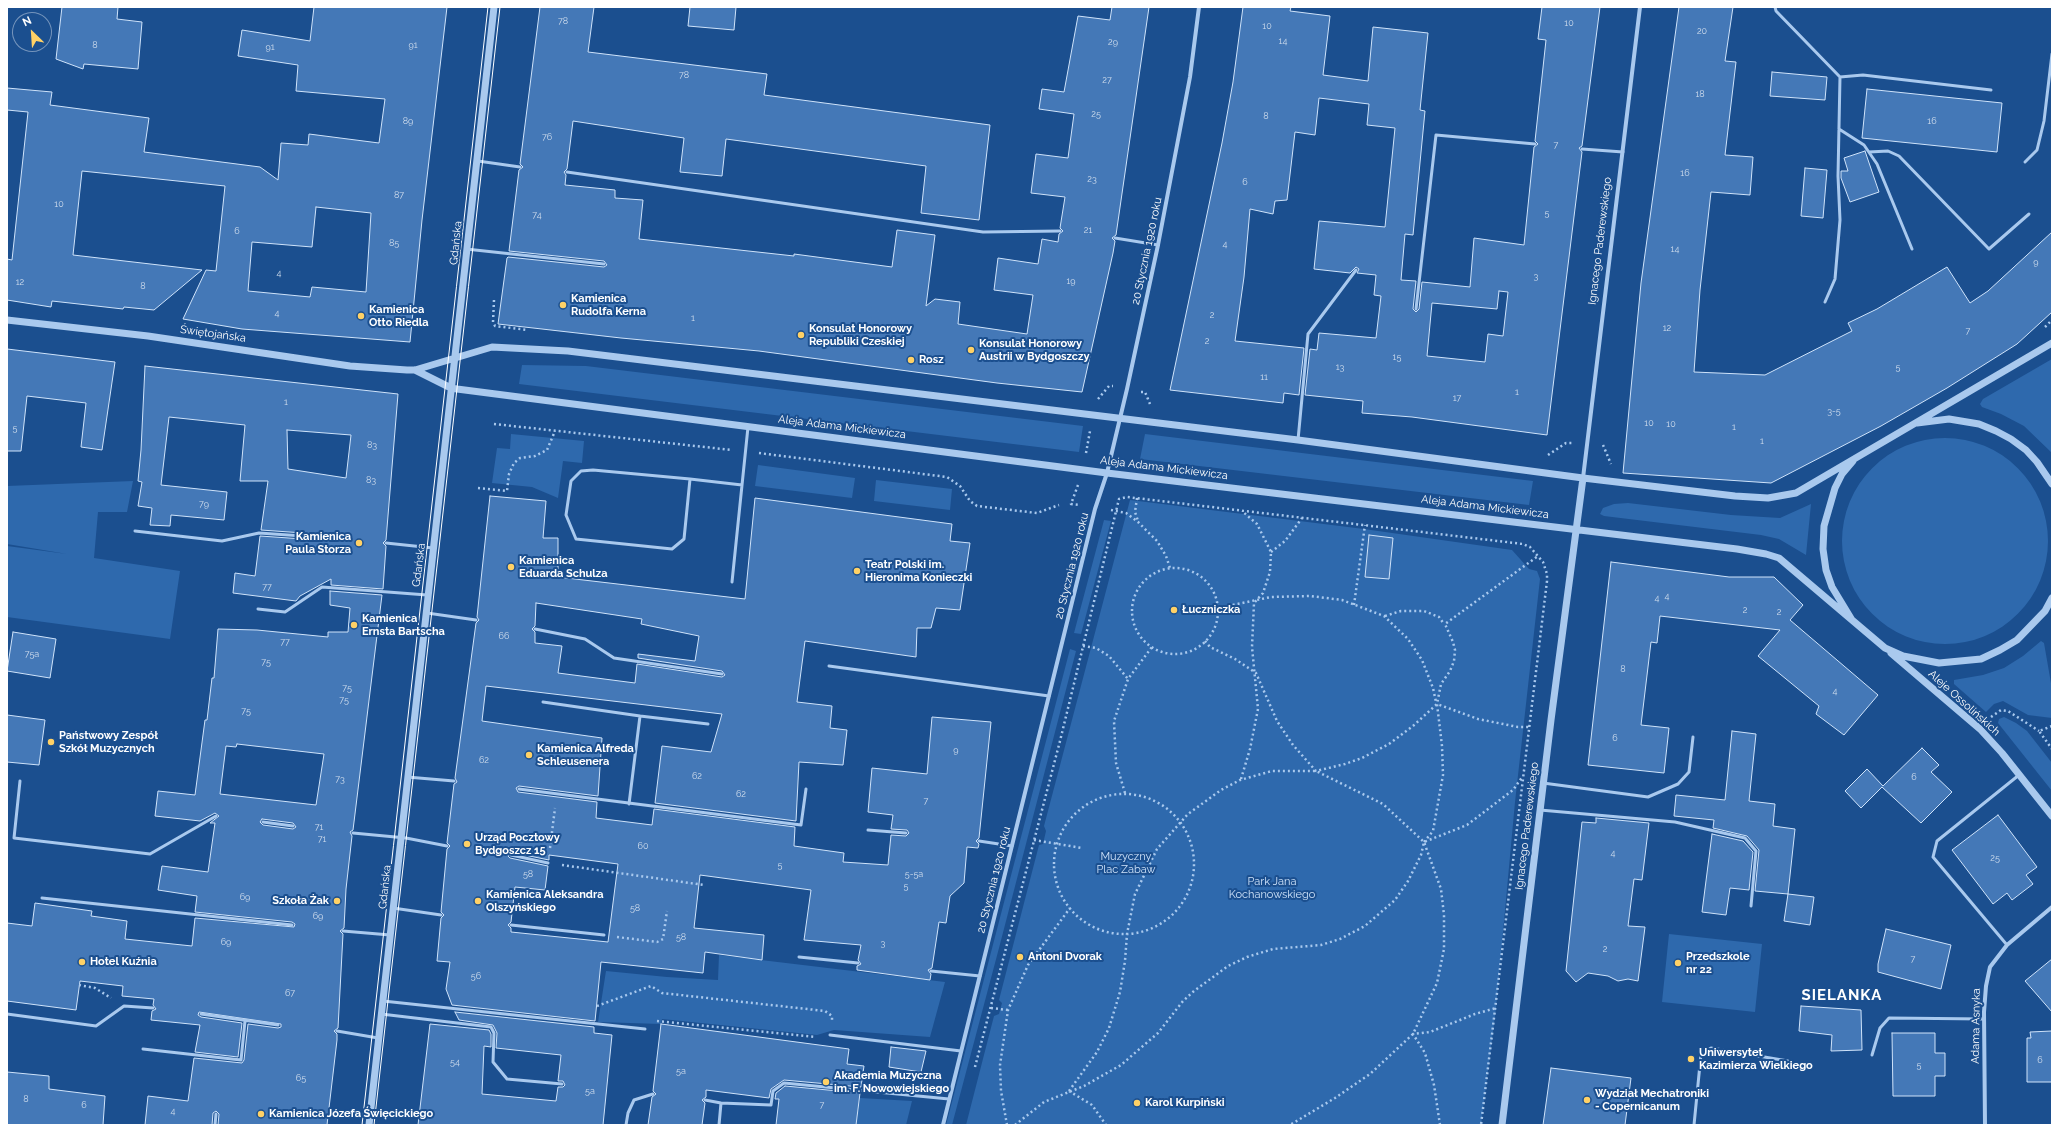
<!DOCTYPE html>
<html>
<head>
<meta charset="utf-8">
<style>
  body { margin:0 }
  #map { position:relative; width:2059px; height:1132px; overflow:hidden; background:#1b4f8f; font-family:Raleway,sans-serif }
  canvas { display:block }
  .frame { position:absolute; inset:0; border:8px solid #fff; pointer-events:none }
  .north { position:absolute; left:12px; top:12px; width:40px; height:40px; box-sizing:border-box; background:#1b4f8f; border:1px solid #7695bc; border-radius:50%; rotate:335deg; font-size:11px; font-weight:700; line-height:16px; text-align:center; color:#fff }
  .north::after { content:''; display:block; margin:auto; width:14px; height:18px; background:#ffd166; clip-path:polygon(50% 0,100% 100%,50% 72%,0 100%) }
</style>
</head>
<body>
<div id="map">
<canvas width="2059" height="1132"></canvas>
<div class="frame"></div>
<div class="north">N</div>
</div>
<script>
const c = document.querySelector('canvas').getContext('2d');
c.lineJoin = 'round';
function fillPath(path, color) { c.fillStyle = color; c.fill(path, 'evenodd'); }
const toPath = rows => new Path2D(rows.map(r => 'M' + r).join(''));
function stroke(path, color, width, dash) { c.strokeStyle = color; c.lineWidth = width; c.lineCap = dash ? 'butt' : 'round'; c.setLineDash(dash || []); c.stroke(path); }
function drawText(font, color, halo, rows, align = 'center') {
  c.font = font + ' Raleway,sans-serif'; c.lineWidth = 4; c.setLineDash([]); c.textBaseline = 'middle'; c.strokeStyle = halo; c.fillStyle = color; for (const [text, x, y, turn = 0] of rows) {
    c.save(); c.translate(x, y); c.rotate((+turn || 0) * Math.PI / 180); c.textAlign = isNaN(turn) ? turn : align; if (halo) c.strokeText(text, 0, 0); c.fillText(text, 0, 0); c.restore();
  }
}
const green = toPath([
  [2052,359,2052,453,2024,426,2001,414,1982,407,1980,404,1983,399],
  [522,365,586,366,1083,426,1079,452,519,384],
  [511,434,584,441,582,463,563,461,558,498,532,487,492,483,497,448,510,449],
  [1145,434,1533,481,1529,505,1140,459],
  '1842 541a103 103 0 1 1 206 0a103 103 0 1 1-206 0Z',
  [758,465,855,478,852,498,755,486],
  [876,480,952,489,950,510,874,501],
  [133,481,127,512,98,512,94,558,180,571,170,639,7,617,7,546,67,554,7,544,7,486],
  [1130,500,1364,529,1512,550,1529,569,1537,571,1540,579,1515,802,1496,1008,1481,1125,966,1125,994,1016,999,1014,1002,1003,999,1000,1039,845,1043,844,1046,831,1044,826],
  [1628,503,1731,515,1780,518,1811,504,1806,555,1779,539,1761,535,1604,516,1600,514,1603,508,1614,504],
  [1104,520,1111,521,1081,634,1074,633],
  [2041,641,2044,643,2052,689,2052,718,2028,715,2003,701,1994,704,1986,712,1954,684,1954,680,1983,675,2004,668,2023,656],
  [1070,649,1076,651,999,948,952,1125,946,1125],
  [2004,717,2016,723,2027,731,2052,763,2052,791,1998,723,1999,719],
  [1669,934,1762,944,1755,1012,1662,1002],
  [719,955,945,982,930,1037,834,1030,817,1035,662,1019,661,1024,598,1022,606,971,667,977,718,980],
  [860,1098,912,1101,906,1125,856,1125]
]);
const building = toPath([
  [62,7,118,7,117,19,142,22,138,69,84,64,83,69,56,59,62,7],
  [314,7,447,7,422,220,410,342,242,329,183,319,206,270,216,271,225,186,82,171,73,255,202,270,154,310,124,307,123,309,52,301,51,307,7,300,7,259,12,260,28,112,7,110,7,88,52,92,50,105,149,118,144,152,260,167,278,180,281,143,308,145,309,134,379,143,385,99,296,91,298,65,238,56,242,30,310,41,314,7],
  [316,207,371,213,366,292,312,287,310,297,248,291,252,242,312,247,316,207],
  [540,7,594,7,588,52,767,74,764,95,990,125,979,220,921,213,926,166,726,139,722,176,680,172,684,138,573,121,567,169,564,172,566,175,565,185,615,190,615,198,643,200,639,239,794,256,794,254,892,267,897,230,935,235,926,306,935,299,960,302,958,324,1027,334,1033,295,994,290,998,258,1038,264,1042,239,1058,242,1059,234,1063,231,1060,228,1065,197,1031,193,1036,154,1068,158,1074,114,1039,109,1042,89,1064,92,1078,16,1110,20,1112,7,1149,7,1116,235,1112,238,1115,241,1113,253,1082,392,997,383,759,351,621,338,498,324,507,258,508,257,604,267,607,265,604,261,509,251,519,170,523,167,520,164,540,7],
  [690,7,736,7,734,30,688,26,690,7],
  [1243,7,1291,7,1290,11,1330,16,1323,75,1368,81,1373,27,1428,33,1420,110,1425,111,1413,235,1405,234,1401,280,1416,281,1413,309,1416,312,1419,309,1422,282,1470,287,1474,238,1524,245,1534,147,1538,144,1535,141,1546,40,1538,39,1542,7,1600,7,1582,146,1579,148,1582,152,1547,435,1412,417,1362,413,1363,401,1305,395,1310,349,1317,350,1319,333,1376,338,1381,296,1374,295,1376,275,1357,273,1359,269,1356,267,1350,273,1314,269,1319,221,1385,227,1395,128,1367,125,1369,104,1319,98,1315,135,1295,132,1287,200,1275,201,1273,214,1250,209,1244,277,1235,341,1304,348,1299,395,1284,393,1283,403,1170,390,1222,143,1233,82,1243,7],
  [1499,291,1508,292,1503,336,1488,334,1485,362,1427,356,1432,303,1497,309,1499,291],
  [1679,7,1733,7,1725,61,1736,62,1725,155,1753,157,1750,195,1711,192,1700,290,1694,372,1765,375,1852,331,1848,323,1877,309,1947,267,1970,303,1988,291,2052,232,2052,312,2017,344,1947,388,1881,426,1771,483,1623,473,1641,283,1679,7],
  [1772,72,1827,77,1825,100,1770,96,1772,72],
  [1867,89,2002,103,1997,152,1862,138,1867,89],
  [1865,151,1879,192,1850,202,1841,178,1841,171,1848,171,1844,158,1865,151],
  [1805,168,1827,170,1823,218,1801,216,1805,168],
  [7,349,115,362,102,450,81,447,86,403,27,396,21,451,7,451,7,349],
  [145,366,398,394,386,540,383,543,386,546,383,589,331,585,331,579,300,596,296,601,233,593,235,573,255,576,260,536,332,541,335,539,332,535,261,530,268,481,240,481,245,425,169,417,161,485,227,492,224,520,171,515,170,526,150,525,152,508,138,506,142,482,138,481,141,450,145,366],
  [287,430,351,435,346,478,288,469,287,430],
  [490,496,546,501,543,538,558,538,558,577,745,599,755,498,952,524,950,541,970,543,960,610,936,608,931,628,917,628,916,657,805,641,797,702,832,706,830,728,847,730,843,765,799,762,796,821,655,803,662,746,711,752,722,714,486,686,482,721,602,738,598,796,519,786,516,788,518,792,597,802,596,818,652,825,654,809,795,827,794,846,844,853,843,862,888,865,891,835,906,836,909,833,907,830,891,829,893,815,868,812,872,768,927,774,932,717,991,722,979,838,976,841,979,844,978,848,967,847,964,883,950,896,946,923,939,922,932,968,928,970,931,974,930,980,857,970,857,966,861,964,858,960,861,945,804,940,811,890,700,875,694,928,764,935,762,960,705,952,703,973,601,962,595,1021,452,1005,446,989,450,962,437,961,441,918,444,915,441,912,447,849,450,846,447,843,454,784,457,782,455,778,476,623,479,620,477,617,490,496],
  [536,603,642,619,641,624,699,636,695,661,638,654,638,658,722,671,725,675,722,677,637,664,635,683,558,673,562,646,535,643,535,632,532,629,535,626,536,603],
  [510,852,549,860,549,855,618,864,608,942,511,932,511,928,508,925,511,922,515,887,545,890,548,866,510,858,508,856,510,852],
  [1369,535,1393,538,1389,579,1365,577,1369,535],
  [1611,562,1729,577,1774,577,1803,605,1790,620,1878,695,1844,735,1816,714,1819,706,1758,656,1780,630,1660,616,1657,643,1651,642,1641,725,1669,728,1664,773,1588,765,1611,562],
  [330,591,382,595,353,830,350,832,352,836,346,889,344,928,340,931,343,934,338,1028,334,1031,337,1034,337,1040,327,1125,218,1125,219,1114,216,1111,213,1113,212,1125,145,1125,148,1096,188,1101,194,1058,242,1063,244,1060,248,1024,278,1028,281,1027,281,1024,199,1012,198,1015,201,1017,242,1023,238,1057,195,1052,200,1025,151,1020,152,1011,156,1009,153,1005,154,999,122,996,123,986,80,981,76,1010,7,1001,7,923,32,926,35,903,92,911,91,916,127,921,125,939,192,946,195,918,294,927,295,924,292,922,195,912,197,896,158,890,162,866,208,872,215,823,210,823,219,816,215,813,200,821,155,816,158,791,195,795,205,720,207,720,212,678,214,678,218,629,257,630,328,637,328,632,348,632,350,608,330,605,330,591],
  [237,744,324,754,316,805,220,794,226,746,236,747,237,744],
  [262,819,293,823,296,827,293,829,263,825,260,822,262,819],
  [13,632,56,639,50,678,7,671,13,632],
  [7,715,45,720,39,765,7,762,7,715],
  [1732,731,1756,734,1749,801,1775,804,1773,826,1795,829,1788,894,1755,891,1759,850,1747,836,1713,828,1714,820,1674,816,1676,795,1725,800,1732,731],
  [1922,748,1939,765,1931,772,1952,792,1921,823,1882,787,1861,808,1845,791,1867,769,1883,786,1922,748],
  [1998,815,2037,867,2026,875,2033,884,2012,900,2007,893,1993,904,1952,850,1998,815],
  [1596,818,1649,823,1642,880,1634,879,1628,926,1645,927,1638,981,1628,979,1618,981,1608,976,1588,973,1576,982,1566,971,1582,822,1596,823,1596,818],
  [1712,834,1743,841,1753,852,1749,890,1730,888,1726,915,1702,912,1712,834],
  [1788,894,1814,897,1810,925,1784,921,1788,894],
  [1886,929,1951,945,1941,989,1878,972,1878,964,1886,929],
  [2052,959,2052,1012,2025,981,2052,959],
  [1801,1006,1861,1010,1862,1050,1831,1051,1832,1035,1799,1031,1801,1006],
  [455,1012,594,1027,594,1033,612,1035,603,1125,418,1125,430,1024,489,1030,491,1034,491,1047,484,1046,482,1094,556,1101,558,1087,563,1087,565,1085,563,1081,558,1081,561,1055,496,1048,497,1033,493,1025,459,1020,455,1012],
  [661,1024,849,1049,847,1064,864,1066,861,1087,784,1080,771,1089,769,1098,706,1090,706,1097,702,1100,705,1103,702,1125,648,1125,652,1097,656,1094,653,1091,661,1024],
  [2052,1031,2052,1082,2027,1082,2027,1038,2031,1038,2030,1032,2052,1031],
  [1892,1033,1935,1033,1935,1053,1945,1053,1945,1076,1935,1076,1935,1096,1893,1096,1892,1033],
  [891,1047,926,1051,921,1072,889,1067,891,1047],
  [1551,1068,1631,1078,1625,1125,1543,1125,1551,1068],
  [7,1072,49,1076,49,1089,105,1096,103,1125,7,1125,7,1072],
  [785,1086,860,1093,856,1125,776,1125,779,1099,775,1099,776,1093,785,1086]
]);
const path = toPath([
  [494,300,493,322,495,326,528,330],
  [2045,327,2052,320],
  [1141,392,1145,392,1150,404],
  [1098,399,1109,386,1113,386],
  [494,424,732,450],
  [1603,445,1611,464],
  [759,453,947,477,960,486,970,501,977,506,1037,513,1059,505],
  [1086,453,1090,431],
  [1548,455,1566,443,1572,443],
  [1078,485,1071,504,1080,505],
  [478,488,507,491,509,474,514,463,520,458,535,456,547,450,555,431],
  [1137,498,1135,512,1138,521],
  [1111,510,1126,513,1138,522,1157,541,1166,556,1170,568],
  [1271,552,1285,541,1302,518],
  '1132 611a43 43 0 1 1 86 0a43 43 0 1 1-86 0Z',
  [1354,605,1365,525],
  [1218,608,1271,597,1310,596,1342,600,1384,616,1408,639,1422,660,1433,688,1436,702],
  [1385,616,1401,611,1424,611,1439,617,1444,624],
  [1205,641,1210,647,1235,659,1256,673,1277,721,1293,745,1316,771,1345,764,1362,758,1389,744,1413,726,1437,704,1441,684,1450,671,1454,661,1455,650,1453,642,1445,624,1538,556],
  [1083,646,1096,648,1109,656,1128,679],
  [1991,717,2001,710,2008,711,2039,731],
  [2052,726,2039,731,2052,749],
  [1241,779,1250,749,1258,709,1252,647,1254,603,1263,593,1270,572,1271,552,1257,524,1242,511],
  [1125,793,1116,763,1114,721,1128,679,1152,647],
  '1054 864a70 70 0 1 1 140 0a70 70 0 1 1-140 0Z',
  [1034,840,1082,848],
  [1424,842,1433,831,1443,775,1442,746,1437,704,1478,719,1518,727,1530,727],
  [550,848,555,808],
  [562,865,704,885],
  [617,937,657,942,663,939,667,911],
  [79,985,95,988,111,998],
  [597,1006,651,986,662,993,825,1011,832,1016,832,1021],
  [991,1008,1008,1010],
  [657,1021,815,1037],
  [975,1067,1060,741,1119,499,1127,497,1523,544,1530,547,1543,562,1547,574,1547,581,1481,1125],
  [1069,1091,1097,1052,1109,1028,1120,992,1125,961,1127,934,1135,894,1157,849,1188,814,1221,790,1240,780,1272,771,1316,771,1383,804,1424,842,1441,889,1444,915,1444,949,1437,983,1413,1034,1370,1074,1335,1098,1290,1125],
  [1069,1091,1092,1105,1106,1125],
  [1007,1125,1001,1091,1000,1065,1008,1010,1028,965,1070,908],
  [1015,1125,1044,1102,1084,1086,1121,1065,1158,1033,1183,1001,1194,991,1228,966,1247,957,1273,949,1321,945,1340,939,1365,926,1395,900,1408,881,1421,855,1424,842,1467,825,1513,790,1523,776],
  [1440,1125,1434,1085,1425,1053,1413,1034,1430,1032,1475,1014,1496,1008]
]);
const service = toPath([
  [1775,7,1776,11,1840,77,1863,75,1991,90],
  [1839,129,1864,145,1877,164,1912,249],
  [1582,149,1623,152],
  [1869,152,1888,151,1899,156,1989,249,2029,214],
  [478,161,520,167],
  [2025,162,2037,150,2044,121,2052,54],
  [567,172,983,232,1060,231],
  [1115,238,1158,245],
  [466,249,604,264],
  [1825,302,1835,279,1840,220,1838,176,1840,77],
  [1416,309,1436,135,1535,144],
  [1298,440,1308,334,1356,270],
  [690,479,684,539,672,549,576,539,566,515,571,481,581,471,593,470,690,479,742,485],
  [135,531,222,541,259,533,332,538],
  [386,543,433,548],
  [732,582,748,427],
  [258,609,285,612,322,587,427,595],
  [427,613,476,620],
  [535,629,585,639,614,658,722,674],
  [829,666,1049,696],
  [543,702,640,716,629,804],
  [640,716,708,724],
  [407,777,454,781],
  [20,781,14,838,150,854,216,816],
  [1543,783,1648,797,1678,784,1689,772,1693,737],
  [519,789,801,825,806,789],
  [1540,810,1675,822,1745,838,1756,851,1751,906],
  [263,822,293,826],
  [868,830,906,833],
  [353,833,406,838,447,846],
  [979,841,1012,846],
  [511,855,548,863],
  [42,898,292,925],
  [393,908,441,915],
  [511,925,604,935],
  [343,931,390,935],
  [2007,945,1933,857,1937,841,2019,775],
  [799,957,858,963],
  [931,971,980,976],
  [383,1001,645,1029],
  [7,1014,96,1026,124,1006,153,1008],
  [201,1014,278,1025],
  [381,1014,491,1027,494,1033,493,1062,507,1079,562,1084],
  [337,1031,378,1038],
  [830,1035,961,1051],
  [143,1049,241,1060,245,1021],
  [1872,1055,1880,1028,1889,1018,1984,1019],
  [705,1100,721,1103,771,1105,773,1091,784,1083,949,1099],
  [215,1125,216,1114],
  [626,1125,628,1113,634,1100,653,1094],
  [719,1125,721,1103],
  [1694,1125,1701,1054,1711,1048,1788,1061]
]);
const minor = toPath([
  [1583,478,1640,7],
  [943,1125,1095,509,1107,473,1127,389,1158,245,1190,77,1199,7],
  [1985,1125,1984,1012,1986,986,1990,967,2007,945,2052,907]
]);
const tertiary = toPath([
  [7,320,148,336,350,366,407,370,415,370,492,347,568,351,1298,440,1583,478,1735,496,1768,498,1796,493,2052,343],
  [415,370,451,388,457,389,1107,473,1737,549,1766,554,1779,558,1852,620],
  [1917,423,1949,419,1979,424,1996,431,2011,439,2026,450,2037,462,2052,484],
  [1853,461,1842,474,1835,488,1824,526,1823,549,1826,570,1832,587,1852,620,1885,648,1903,656,1939,663,1981,659,2000,650,2017,640,2045,611,2052,598],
  [1891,653,1980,729,2002,753,2052,816],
  [369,1125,494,7],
  [1502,1125,1551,720,1583,478]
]);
const tram = toPath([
  [362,1125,488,7],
  [374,1125,500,7]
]);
const markers = [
  [563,305,4,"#ffd166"],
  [361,316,4,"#ffd166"],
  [801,335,4,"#ffd166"],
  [971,350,4,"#ffd166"],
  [911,360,4,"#ffd166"],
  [359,543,4,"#ffd166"],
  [511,567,4,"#ffd166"],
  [857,571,4,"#ffd166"],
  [1174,610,4,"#ffd166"],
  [354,625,4,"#ffd166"],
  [51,742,4,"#ffd166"],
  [529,755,4,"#ffd166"],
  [467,844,4,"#ffd166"],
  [337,901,4,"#ffd166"],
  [478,901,4,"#ffd166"],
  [1020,957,4,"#ffd166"],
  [82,962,4,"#ffd166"],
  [1678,963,4,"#ffd166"],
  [1691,1059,4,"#ffd166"],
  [826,1082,4,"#ffd166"],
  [1587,1100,4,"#ffd166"],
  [1137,1103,4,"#ffd166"],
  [261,1114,4,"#ffd166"]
];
const numberNames = [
  ["78",563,21],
  ["10",1569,23],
  ["10",1267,26],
  ["20",1702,31],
  ["14",1283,41],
  ["29",1113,42],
  ["8",95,45],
  ["91",413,45],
  ["91",270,47],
  ["78",684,75],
  ["27",1107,80],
  ["18",1700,94],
  ["25",1096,114],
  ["8",1266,116],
  ["89",408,121],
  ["16",1932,121],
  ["76",547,137],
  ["7",1556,145],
  ["16",1685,173],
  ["23",1092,179],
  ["6",1245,182],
  ["87",399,195],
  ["10",59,204],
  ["5",1547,213],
  ["74",537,215],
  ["21",1088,230],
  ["6",237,231],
  ["85",394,243],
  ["4",1225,244],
  ["14",1675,249],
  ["9",2036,262],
  ["4",279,273],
  ["3",1536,276],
  ["19",1071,281],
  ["12",20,282],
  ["8",143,286],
  ["4",277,313],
  ["2",1212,315],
  ["1",693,318],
  ["12",1667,328],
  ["7",1968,331],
  ["2",1207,341],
  ["15",1397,357],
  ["13",1340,367],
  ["5",1898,367],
  ["11",1264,377],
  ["1",1517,392],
  ["17",1457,398],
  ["1",286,402],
  ["3-5",1834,411],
  ["10",1649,423],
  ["10",1671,424],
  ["1",1734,427],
  ["5",15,428],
  ["1",1762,441],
  ["83",372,445],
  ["83",371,480],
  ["79",204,504],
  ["77",267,587],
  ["4",1667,596],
  ["4",1657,598],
  ["2",1745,610],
  ["2",1779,612],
  ["66",504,636],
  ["77",285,642],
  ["75a",32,654],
  ["75",266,662],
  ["8",1623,669],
  ["75",347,688],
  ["4",1835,691],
  ["75",344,700],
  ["75",246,711],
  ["6",1615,738],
  ["9",956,750],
  ["62",484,760],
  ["62",697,776],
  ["6",1914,777],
  ["73",340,779],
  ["62",741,794],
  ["7",926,801],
  ["71",319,827],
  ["71",322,839],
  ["60",643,846],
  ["4",1613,853],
  ["25",1995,858],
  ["5",780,865],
  ["58",528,874],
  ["5-5a",914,874],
  ["5",906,886],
  ["69",245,897],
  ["58",635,908],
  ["69",318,916],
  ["58",681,937],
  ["69",226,942],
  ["3",883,943],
  ["2",1605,949],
  ["7",1913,959],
  ["56",476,976],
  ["67",290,993],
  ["6",2040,1060],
  ["54",455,1062],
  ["5",1919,1065],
  ["5a",681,1071],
  ["65",301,1078],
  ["5a",590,1091],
  ["8",26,1099],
  ["6",84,1105],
  ["7",822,1105],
  ["4",173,1111]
];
const streetNames = [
  ["Ignacego Paderewskiego",1600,241,-83],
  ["Gdańska",456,243,-84],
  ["20 Stycznia 1920 roku",1147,251,-78],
  ["Świętojańska",213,334,8],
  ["Aleja Adama Mickiewicza",842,427,7],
  ["Aleja Adama Mickiewicza",1164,468,7],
  ["Aleja Adama Mickiewicza",1485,507,7],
  ["Gdańska",419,565,-83],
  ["20 Stycznia 1920 roku",1072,566,-76],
  ["Aleje Ossolińskich",1964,703,42],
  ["Ignacego Paderewskiego",1527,826,-83],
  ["20 Stycznia 1920 roku",994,880,-76],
  ["Gdańska",385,887,-84],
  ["Adama Asnyka",1976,1026,-89]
];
const poiNames = [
  ["Kamienica",571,299],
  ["Rudolfa Kerna",571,312],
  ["Kamienica",369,310],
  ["Otto Riedla",369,323],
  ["Konsulat Honorowy",809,329],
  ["Republiki Czeskiej",809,342],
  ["Konsulat Honorowy",979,344],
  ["Austrii w Bydgoszczy",979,357],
  ["Rosz",919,360],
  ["Kamienica",351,537,"right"],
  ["Paula Storza",351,550,"right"],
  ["Kamienica",519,561],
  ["Eduarda Schulza",519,574],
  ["Teatr Polski im.",865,565],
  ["Hieronima Konieczki",865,578],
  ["Łuczniczka",1182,610],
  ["Kamienica",362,619],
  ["Ernsta Bartscha",362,632],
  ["Państwowy Zespół",59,736],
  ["Szkół Muzycznych",59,749],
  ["Kamienica Alfreda",537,749],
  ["Schleusenera",537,762],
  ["Urząd Pocztowy",475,838],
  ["Bydgoszcz 15",475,851],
  ["Kamienica Aleksandra",486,895],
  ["Olszyńskiego",486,908],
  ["Szkoła Żak",329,901,"right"],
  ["Antoni Dvorak",1028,957],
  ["Przedszkole",1686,957],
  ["nr 22",1686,970],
  ["Hotel Kuźnia",90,962],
  ["Uniwersytet",1699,1053],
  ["Kazimierza Wielkiego",1699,1066],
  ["Akademia Muzyczna",834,1076],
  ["im. F. Nowowiejskiego",834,1089],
  ["Wydział Mechatroniki",1595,1094],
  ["- Copernicanum",1595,1107],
  ["Karol Kurpiński",1145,1103],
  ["Kamienica Józefa Święcickiego",269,1114]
];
const parkNames = [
  ["Muzyczny",1126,857],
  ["Plac Zabaw",1126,870],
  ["Park Jana",1272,882],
  ["Kochanowskiego",1272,895]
];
const districtNames = [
  ["SIELANKA",1842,995]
];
fillPath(green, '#2e69ad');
fillPath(building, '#4478b7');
stroke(building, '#cfe3fa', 1);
stroke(path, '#a9c9ee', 2.5, [2, 3]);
stroke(service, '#a9c9ee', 3);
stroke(minor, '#a9c9ee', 4);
stroke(tertiary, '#a9c9ee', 7);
stroke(tram, '#fff', 1);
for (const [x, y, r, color] of markers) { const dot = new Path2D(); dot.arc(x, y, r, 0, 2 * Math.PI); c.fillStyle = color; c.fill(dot); stroke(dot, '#1b4f8f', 1.5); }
drawText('9px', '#d0dded', null, numberNames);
drawText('11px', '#fff', '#1b4f8f', streetNames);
drawText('bold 11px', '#fff', '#1b4f8f', poiNames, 'left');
drawText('11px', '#cfe3fa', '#1b4f8f', parkNames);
c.letterSpacing = '1px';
drawText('bold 15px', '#fff', '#1b4f8f', districtNames);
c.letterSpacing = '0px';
</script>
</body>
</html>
